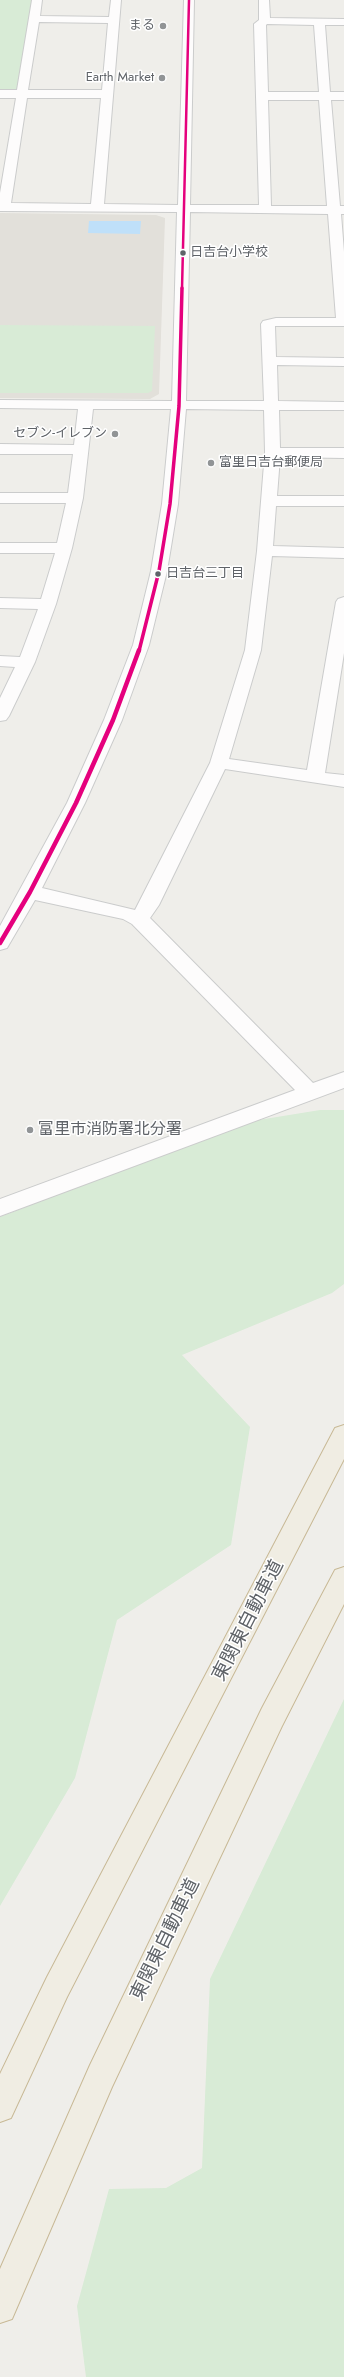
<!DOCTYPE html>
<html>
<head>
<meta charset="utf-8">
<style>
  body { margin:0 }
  canvas { display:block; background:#efeeea }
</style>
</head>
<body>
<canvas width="344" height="2377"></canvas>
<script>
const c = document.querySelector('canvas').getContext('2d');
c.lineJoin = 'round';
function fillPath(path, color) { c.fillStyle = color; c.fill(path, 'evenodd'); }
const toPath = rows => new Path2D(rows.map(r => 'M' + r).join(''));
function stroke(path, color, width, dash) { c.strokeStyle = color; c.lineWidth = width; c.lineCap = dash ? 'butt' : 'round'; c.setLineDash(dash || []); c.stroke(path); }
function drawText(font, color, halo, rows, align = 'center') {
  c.font = font + ' Jost,"Noto Sans JP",sans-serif'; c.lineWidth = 3; c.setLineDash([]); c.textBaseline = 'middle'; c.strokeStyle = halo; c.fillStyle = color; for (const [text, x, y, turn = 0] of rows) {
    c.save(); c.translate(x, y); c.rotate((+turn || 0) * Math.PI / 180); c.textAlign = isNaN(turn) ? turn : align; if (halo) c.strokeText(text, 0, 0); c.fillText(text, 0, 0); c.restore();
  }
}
const education = toPath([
  [0,213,156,215,165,218,159,394,150,399,0,398]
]);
const green = toPath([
  [0,0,37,0,23,90,0,92],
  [0,325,155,326,152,391,148,393,0,393],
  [320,1110,344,1110,344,1284,332,1293,182,1355,250,1427,231,1545,117,1620,75,1778,0,1906,0,1217,246,1122],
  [344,1699,344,2377,86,2377,77,2306,109,2189,166,2188,202,2168,210,1979]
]);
const water = toPath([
  [89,221,141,221,140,234,88,233]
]);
const minor = toPath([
  [32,0,42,0,40,16,109,17,111,0,121,0,104,204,178,205,184,0,194,0,190,205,259,205,254,24,259,20,259,0,269,0,270,18,344,19,344,25,325,25,330,92,344,92,344,100,331,100,340,206,344,206,344,214,341,214,344,252,344,326,275,326,276,357,344,358,344,366,277,365,278,401,344,402,344,410,279,410,280,448,344,448,344,458,280,457,277,496,344,496,344,506,276,506,273,546,344,548,344,558,272,556,261,650,229,759,307,770,336,602,338,599,344,597,344,653,325,773,344,775,344,787,225,769,159,905,150,918,313,1083,344,1072,344,1088,0,1216,0,1199,295,1090,132,924,123,919,35,900,7,948,0,950,0,926,67,803,104,720,133,645,151,571,162,504,171,409,93,409,83,498,72,548,56,604,35,662,9,716,6,720,0,721,0,698,15,667,0,666,0,656,20,657,38,609,0,608,0,598,41,599,55,553,0,553,0,543,57,543,66,503,0,503,0,493,68,493,73,454,0,454,0,444,74,445,78,409,0,408,0,400,172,401,177,212,0,211,0,193,16,98,0,98,0,90,17,90,32,0],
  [39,22,108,23,102,90,28,90,39,22],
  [267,24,314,25,319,92,268,92,266,25,267,24],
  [27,98,101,98,91,204,11,203,27,98],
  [268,100,319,100,327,206,271,206,268,100],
  [190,212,328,214,336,318,276,318,263,321,261,324,264,401,186,401,190,212],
  [186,409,264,410,265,452,257,551,245,650,210,763,135,910,42,888,85,803,122,720,149,645,167,571,178,504,186,409]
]);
const highway = toPath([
  [344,1425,344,1459,67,1997,11,2118,0,2122,0,2074,47,1977,335,1428,344,1425],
  [344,1567,344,1604,282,1726,112,2087,12,2319,0,2323,0,2269,90,2065,262,1708,335,1570,344,1567]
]);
const bus1Far2 = toPath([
  [182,289,189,0]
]);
const bus1Far1 = toPath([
  [139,651,159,571,170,504,179,406,182,288]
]);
const bus1 = toPath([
  [0,943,30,892,76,803,113,720,139,650]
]);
const markers = [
  [163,26,4,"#919496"],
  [162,78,4,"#919496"],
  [183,253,3.5,"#5f6368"],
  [115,434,4,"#919496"],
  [211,463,4,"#919496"],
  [158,574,3.5,"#5f6368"],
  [30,1130,4,"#919496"]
];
const farPoinames = [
  ["まる",155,26],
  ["Earth Market",154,78],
  ["セブン-イレブン",107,434],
  ["富里日吉台郵便局",219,463,"left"]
];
const farBusnames = [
  ["日吉台小学校",190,253],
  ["日吉台三丁目",166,574]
];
const poiNames = [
  ["富里市消防署北分署",38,1130]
];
const nearStreetnames = [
  ["東関東自動車道",249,1621,-63],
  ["東関東自動車道",166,1940,-64]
];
fillPath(education, '#e2e0da');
fillPath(green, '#d8ebd6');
fillPath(water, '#bfe0f9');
stroke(minor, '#cbcccc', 2);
stroke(highway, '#c8b996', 2);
fillPath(minor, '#fdfcfc');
fillPath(highway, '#f0ede3');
stroke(bus1Far2, '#e5007d', 2.5);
stroke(bus1Far1, '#e5007d', 3.5);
stroke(bus1, '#e5007d', 4.5);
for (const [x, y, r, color] of markers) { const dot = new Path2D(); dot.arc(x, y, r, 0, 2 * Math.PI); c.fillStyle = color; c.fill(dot); stroke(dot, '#fff', 1.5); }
drawText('13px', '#5f6368', '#fff', farPoinames, 'right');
drawText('13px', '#5f6368', '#fff', farBusnames, 'left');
drawText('16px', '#5f6368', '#fff', poiNames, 'left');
drawText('19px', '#5f6368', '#fff', nearStreetnames);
</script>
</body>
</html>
